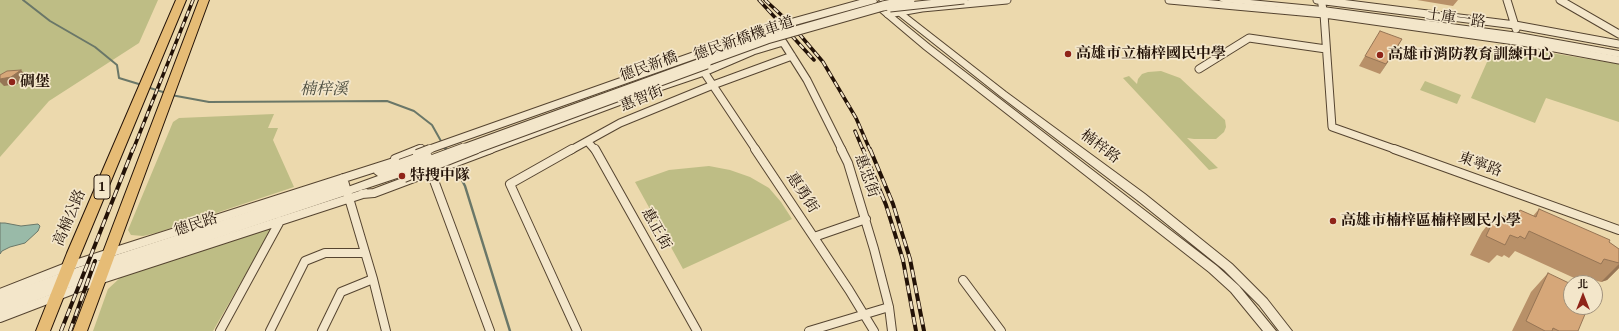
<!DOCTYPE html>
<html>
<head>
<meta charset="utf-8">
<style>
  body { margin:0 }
  #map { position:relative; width:1619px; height:331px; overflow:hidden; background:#ecd9ad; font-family:"Gentium Book Plus","Noto Serif TC",serif }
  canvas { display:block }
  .north { position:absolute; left:1563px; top:275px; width:40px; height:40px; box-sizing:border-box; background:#f3e6ca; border:1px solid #a0917c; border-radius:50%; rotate:0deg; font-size:11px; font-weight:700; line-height:16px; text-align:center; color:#231207 }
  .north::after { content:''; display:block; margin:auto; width:14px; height:18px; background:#8f2418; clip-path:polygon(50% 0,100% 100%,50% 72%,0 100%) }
</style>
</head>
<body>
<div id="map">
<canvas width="1619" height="331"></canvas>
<div class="north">北</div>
</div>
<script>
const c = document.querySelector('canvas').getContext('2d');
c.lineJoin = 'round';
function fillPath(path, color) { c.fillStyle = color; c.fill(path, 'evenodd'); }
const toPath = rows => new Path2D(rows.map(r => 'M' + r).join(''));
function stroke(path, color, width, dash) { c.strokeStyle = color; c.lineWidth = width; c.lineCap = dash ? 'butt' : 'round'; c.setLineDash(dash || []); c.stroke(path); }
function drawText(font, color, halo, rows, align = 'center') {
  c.font = font + ' "Gentium Book Plus","Noto Serif TC",serif'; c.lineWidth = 3.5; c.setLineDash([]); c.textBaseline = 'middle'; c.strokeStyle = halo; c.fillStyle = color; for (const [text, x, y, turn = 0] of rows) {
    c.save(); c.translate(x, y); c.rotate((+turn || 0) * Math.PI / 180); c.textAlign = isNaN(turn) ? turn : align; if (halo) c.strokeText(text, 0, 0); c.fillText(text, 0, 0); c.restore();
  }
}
const green = toPath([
  [0,0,158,0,139,43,49,101,0,157],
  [1495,44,1619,64,1619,122,1546,98,1535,123,1471,98],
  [1161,71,1180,78,1225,120,1226,127,1224,132,1216,139,1194,139,1187,138,1218,168,1209,170,1123,78,1129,76,1137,84,1138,79,1142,74,1148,72],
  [1425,81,1461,95,1457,104,1420,90],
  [274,114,268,128,278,128,273,140,294,187,156,233,143,236,131,235,128,230,173,122,179,118],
  [709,166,730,170,750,177,769,188,781,202,792,219,683,269,635,182,669,170],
  [272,228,213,331,93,331,108,289,121,277]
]);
const water = toPath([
  [0,223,5,223,21,226,38,224,40,226,38,231,25,243,10,247,2,251,0,254,0,223]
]);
const streamFar1 = toPath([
  [23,0,50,21,95,47,117,65,119,78,142,85],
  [147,87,166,93],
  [171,95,209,102,387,101,414,111,432,125,446,150]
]);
const stream = toPath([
  [446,149,447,152],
  [454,165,465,186,510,331]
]);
const minorFar1 = toPath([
  [1169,0,1324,14,1522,42,1619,60],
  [1317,0,1515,25,1619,44],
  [1321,0,1324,14,1332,127,1397,150],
  [1507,0,1516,29],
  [1560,0,1619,34],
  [888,14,922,8,1007,0],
  [1199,69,1249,38,1326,49],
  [704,72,756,150],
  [588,142,595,150],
  [417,150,421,149,422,150],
  [489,150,645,92,704,72,753,51,783,42,807,80,842,150],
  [571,150,620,123,713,85,792,56]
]);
const minor = toPath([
  [421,149,422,151],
  [572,149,510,184,577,331],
  [595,149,697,331],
  [755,149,849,290,874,331],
  [841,149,848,163,874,249,889,307,892,331],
  [1394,149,1619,230],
  [395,159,420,149],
  [429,167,490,331],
  [343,178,373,279,386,331],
  [362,194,374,193,491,149],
  [814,237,866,219],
  [963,280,1001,331],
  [0,293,69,266,400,160],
  [0,318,99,280,366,193],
  [220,331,280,221],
  [270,331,305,261,325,253,364,253],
  [322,331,341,292,373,279],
  [809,331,889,307]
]);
const tertiary = toPath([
  [866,0,875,0,930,45,1217,266,1239,286,1276,331,1263,331,1231,292,1209,272,924,49,866,0],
  [879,0,888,0,1006,92,1145,194,1232,264,1267,299,1292,331,1279,331,1259,305,1224,270,1137,200,1000,96,879,0],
  [1219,0,1250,0,1323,7,1519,33,1619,51,1619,57,1519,39,1323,11,1223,2,1219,0],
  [401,161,406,165,402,168,406,169,407,172,406,175,65,289,0,315,0,296,61,273,337,183,345,183,345,188,378,176,374,173,375,170,401,161]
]);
const primary = toPath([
  [176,0,186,0,81,253,50,331,36,331,67,253,176,0],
  [199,0,209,0,87,331,73,331,199,0]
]);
const railFar1 = toPath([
  [759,0,814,60],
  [765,0,790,23,823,62,856,118,870,150],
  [855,131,863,150],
  [133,150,193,0]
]);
const rail = toPath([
  [863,149,886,205,903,260,916,331],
  [870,149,893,204,910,259,924,331],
  [61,331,133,149],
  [70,331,95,261]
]);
const minorBridgeFar1 = toPath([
  [890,8,964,0],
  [427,150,775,27,873,0],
  [475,150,707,65]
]);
const minorBridge = toPath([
  [417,154,430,149],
  [404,178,477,149]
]);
const tertiaryBridgeFar1 = toPath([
  [461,150,767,39,883,6,910,0]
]);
const tertiaryBridge = toPath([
  [401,165,426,156],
  [402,172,464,149]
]);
const wall = toPath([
  [1417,0,1458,0,1453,6],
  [1402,39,1380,74,1359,66,1365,56],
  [1539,209,1609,242,1619,249,1619,268,1607,280,1601,282,1587,278,1583,282,1515,251,1509,258,1504,255,1502,257,1497,255,1489,263,1470,255,1482,232,1497,213,1512,220,1520,210,1533,216],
  [1548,273,1571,307,1578,331,1512,331,1531,292]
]);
const shadedWall = toPath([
  [1402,39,1396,50,1380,74,1386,64],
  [21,70,27,77,17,84,4,86,0,82,0,79],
  [1619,264,1619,268,1607,280,1601,282]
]);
const building = toPath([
  [1380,31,1402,39,1386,64,1365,56,1380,31],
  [21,70,11,77,0,79,0,75,7,71,21,70],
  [1539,209,1610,240,1609,242,1619,249,1619,263,1604,259,1601,264,1529,231,1525,239,1520,236,1518,238,1510,235,1505,245,1486,236,1497,213,1515,221,1520,210,1536,217,1539,209],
  [1548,273,1571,284,1571,307,1588,307,1578,331,1559,331,1553,328,1552,331,1545,331,1526,321,1548,273]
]);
const markers = [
  [1068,54,4,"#8f2418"],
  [1380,55,4,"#8f2418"],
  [12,82,4,"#8f2418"],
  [402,176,4,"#8f2418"],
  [1333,221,4,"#8f2418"]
];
const shields = [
  [102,187,16]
];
const shieldNames = [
  ["1",102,187]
];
const streetNames = [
  ["土庫一路",1456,19,8],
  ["德民新橋機車道",744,39,-19],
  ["德民新橋",649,67,-20],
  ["惠智街",642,99,-22],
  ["楠梓路",1100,147,37],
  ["東寧路",1480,165,20],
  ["惠忠街",866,176,71],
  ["惠勇街",802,193,57],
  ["高楠公路",70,218,-67],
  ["德民路",196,225,-18],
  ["惠正街",656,229,61]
];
const poiNames = [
  ["高雄市立楠梓國民中學",1076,54],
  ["高雄市消防教育訓練中心",1388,55],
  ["碉堡",20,82],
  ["特搜中隊",410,176],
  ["高雄市楠梓區楠梓國民小學",1341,221]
];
const waterNames = [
  ["楠梓溪",324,90]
];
fillPath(green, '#bebd85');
fillPath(water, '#99baa8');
stroke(water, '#6a7768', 1);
stroke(streamFar1, '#6a7768', 2);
stroke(stream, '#6a7768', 2.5);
stroke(minorFar1, '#554430', 9);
stroke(minor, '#554430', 10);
stroke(tertiary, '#554430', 2);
stroke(primary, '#231207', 2);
stroke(minorFar1, '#f3e6ca', 7);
stroke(minor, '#f3e6ca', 8);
fillPath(tertiary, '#f3e6ca');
fillPath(primary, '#e6bc76');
stroke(railFar1, '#231207', 3.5);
stroke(rail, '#231207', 4);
stroke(railFar1, '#f3e6ca', 2, [6]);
stroke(rail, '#f3e6ca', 2.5, [8]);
stroke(minorBridgeFar1, '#554430', 9, []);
stroke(minorBridge, '#554430', 10, []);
stroke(tertiaryBridgeFar1, '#554430', 11, []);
stroke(tertiaryBridge, '#554430', 13, []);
stroke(minorBridgeFar1, '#f3e6ca', 7);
stroke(minorBridge, '#f3e6ca', 8);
stroke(tertiaryBridgeFar1, '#f3e6ca', 9);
stroke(tertiaryBridge, '#f3e6ca', 11);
fillPath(wall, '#b89068');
fillPath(shadedWall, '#967555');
fillPath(building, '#d6a779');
stroke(building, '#967555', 1);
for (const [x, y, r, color] of markers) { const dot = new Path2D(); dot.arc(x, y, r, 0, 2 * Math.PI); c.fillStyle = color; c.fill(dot); stroke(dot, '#f3e6ca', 1.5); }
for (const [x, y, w] of shields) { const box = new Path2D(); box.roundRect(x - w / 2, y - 12, w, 24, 3); c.fillStyle = '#f3e6ca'; c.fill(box); stroke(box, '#231207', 1); }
drawText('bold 14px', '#231207', null, shieldNames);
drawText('15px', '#231207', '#f3e6ca', streetNames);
drawText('bold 15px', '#231207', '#f3e6ca', poiNames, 'left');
drawText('italic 16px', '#4c4d3f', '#f3e6ca', waterNames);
</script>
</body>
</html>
